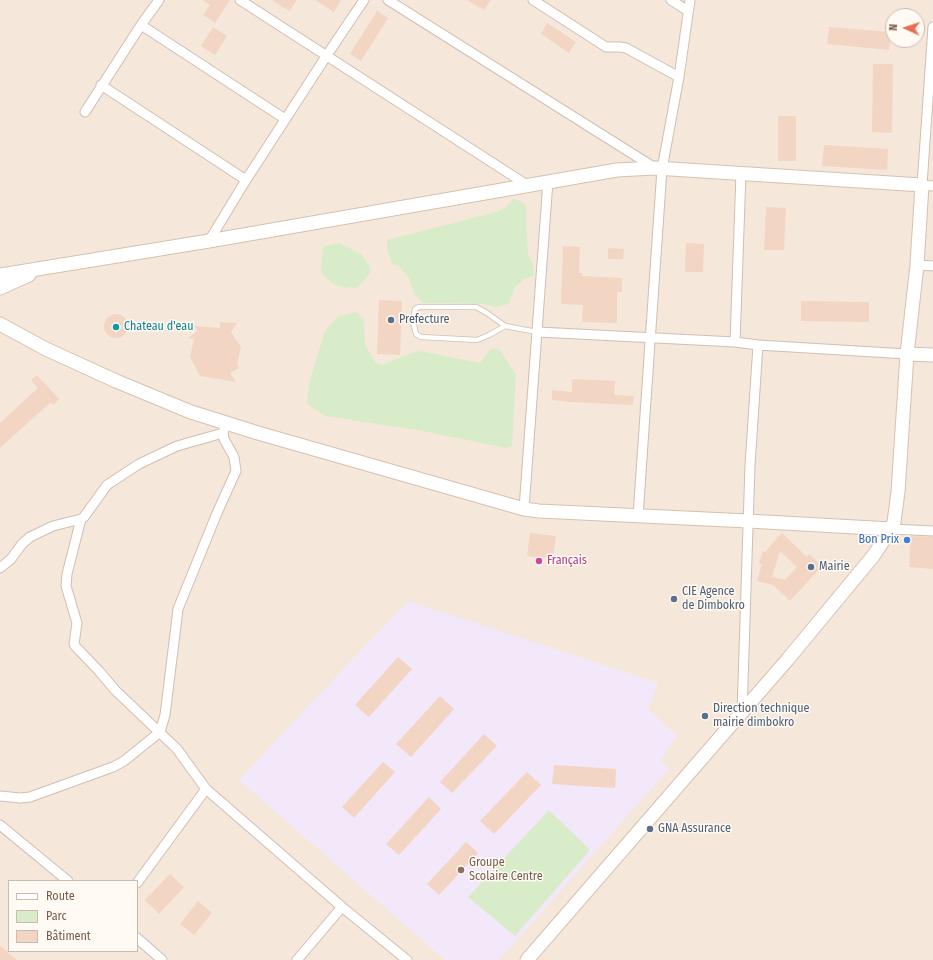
<!DOCTYPE html>
<html>
<head>
<meta charset="utf-8">
<style>
  body { margin:0 }
  #map { position:relative; width:933px; height:960px; overflow:hidden; background:#fdf6ec; font-family:"Fira Sans Condensed",sans-serif }
  canvas { display:block }
  .legend { position:absolute; left:8px; top:880px; width:130px; height:72px; box-sizing:border-box; background:#fffaf3; border:1px solid #cabbb1; margin:0; padding:5px 7px; list-style:none; font-size:12px; color:#7a5c4d }
  .legend li { display:flex; align-items:center; gap:8px; height:20px }
  .legend b { width:20px; border:1px solid #cabbb1 }
  .north { position:absolute; left:885px; top:8px; width:40px; height:40px; box-sizing:border-box; background:#fffaf3; border:1px solid #cabbb1; border-radius:50%; rotate:273deg; font-size:11px; font-weight:700; line-height:16px; text-align:center; color:#7a5c4d }
  .north::after { content:''; display:block; margin:auto; width:14px; height:18px; background:#e76f51; clip-path:polygon(50% 0,100% 100%,50% 72%,0 100%) }
</style>
</head>
<body>
<div id="map">
<canvas width="933" height="960"></canvas>
<ul class="legend">
<li><b style="height:5px;background:#fff"></b>Route</li>
<li><b style="height:11px;background:#d8ecc9"></b>Parc</li>
<li><b style="height:11px;background:#f3d5c3"></b>Bâtiment</li>
</ul>
<div class="north">N</div>
</div>
<script>
const c = document.querySelector('canvas').getContext('2d');
c.lineJoin = 'round';
function fillPath(path, color) { c.fillStyle = color; c.fill(path, 'evenodd'); }
const toPath = rows => new Path2D(rows.map(r => 'M' + r).join(''));
function stroke(path, color, width, dash) { c.strokeStyle = color; c.lineWidth = width; c.lineCap = dash ? 'butt' : 'round'; c.setLineDash(dash || []); c.stroke(path); }
function drawText(font, color, halo, rows, align = 'center') {
  c.font = font + ' "Fira Sans Condensed",sans-serif'; c.lineWidth = 3; c.setLineDash([]); c.textBaseline = 'middle'; c.strokeStyle = halo; c.fillStyle = color; for (const [text, x, y, turn = 0] of rows) {
    c.save(); c.translate(x, y); c.rotate((+turn || 0) * Math.PI / 180); c.textAlign = isNaN(turn) ? turn : align; if (halo) c.strokeText(text, 0, 0); c.fillText(text, 0, 0); c.restore();
  }
}
const residential = toPath([
  [0,0,933,0,933,960,0,960],
  [893,16,917,16,917,40,893,40],
  [9,881,137,881,137,951,9,951]
]);
const education = toPath([
  [409,601,658,683,648,709,677,736,660,761,669,769,499,960,445,960,239,780,343,669]
]);
const green = toPath([
  [514,198,526,205,526,225,528,255,533,264,534,276,524,279,515,287,509,304,495,307,484,304,423,303,415,295,409,278,400,267,392,264,387,249,387,240,496,212,506,207],
  [340,243,362,255,368,264,371,272,356,289,351,287,345,288,335,285,321,273,323,246],
  [356,312,364,319,365,345,375,362,382,365,409,354,420,351,480,363,491,349,498,348,516,374,512,446,506,448,423,431,326,416,307,404,309,383,325,331,339,316],
  [549,810,590,850,515,936,468,897]
]);
const building = toPath([
  [203,0,230,0,215,23,203,15,210,5],
  [272,0,297,0,289,11],
  [315,0,341,0,334,12],
  [467,0,491,0,484,10],
  [377,11,388,18,361,61,350,54],
  [547,23,576,42,569,53,541,34],
  [213,27,227,36,215,55,201,46],
  [829,27,891,32,889,50,827,44],
  [873,64,893,64,892,133,872,132],
  [778,116,796,116,796,161,778,161],
  [824,145,888,149,887,170,822,166],
  [766,207,786,208,784,250,764,250],
  [686,243,704,244,703,272,685,272],
  [563,246,580,247,579,273,582,273,582,276,622,278,622,292,617,292,617,323,582,322,583,305,561,304],
  [608,248,624,249,623,259,608,259],
  [379,300,402,301,400,355,377,354],
  [801,301,869,302,869,322,801,321],
  '104 326a12 12 0 1 1 24 0a12 12 0 1 1-24 0Z',
  [220,322,237,323,231,332,241,347,237,364,239,368,230,373,236,382,200,376,190,357,194,339,188,338,198,331,194,326,220,328],
  [37,375,59,399,53,405,51,402,0,448,0,423,38,388,31,380],
  [572,379,615,381,614,395,634,396,633,405,571,402,552,400,552,390,572,392],
  [530,533,556,536,553,559,527,556],
  [782,533,807,557,809,554,822,566,790,601,773,585,757,581,762,564,759,563,763,551,765,552],
  [780,551,797,567,785,580,772,577],
  [911,536,933,537,933,569,909,567],
  [398,657,412,669,369,717,355,705],
  [440,696,454,709,411,757,396,744],
  [484,734,497,746,452,793,440,782],
  [383,762,395,772,354,818,342,807],
  [554,765,616,769,615,788,552,784],
  [527,772,541,785,494,834,480,821],
  [429,797,441,809,399,855,386,844],
  [466,842,478,853,439,895,427,884],
  [170,874,184,887,159,914,145,900],
  [198,901,212,913,194,935,180,924],
  [0,946,17,960,0,960]
]);
const service = toPath([
  [505,326,489,335,477,340,421,337,416,334,413,321,415,309,419,307,476,307,487,313,505,326,537,332]
]);
const minor = toPath([
  [240,0,527,185],
  [388,0,655,168],
  [533,0,606,47,620,47,626,48,679,77],
  [671,0,688,11],
  [141,25,285,119],
  [933,27,922,185,933,186],
  [101,85,246,180],
  [85,112,141,25,159,0],
  [209,241,246,180,327,55,364,0],
  [917,265,933,266],
  [538,332,735,342,758,345,907,354],
  [735,342,741,173],
  [524,509,548,181],
  [638,516,662,169,679,77,690,0],
  [81,519,67,574,66,586,77,623,74,644,75,646,99,671,115,690,177,749,206,789,342,907,407,960],
  [891,529,933,531],
  [0,568,11,559,22,544,30,537,53,526,81,519,84,517,107,485,139,464,177,446,223,433],
  [742,713,750,465,758,345],
  [0,796,20,798,30,797,113,767,124,761,160,732,165,715,167,699,178,609,217,513,236,471,234,457,224,439,223,433,226,423],
  [0,825,68,881],
  [137,883,206,789],
  [137,938,162,960],
  [297,960,342,907]
]);
const secondary = toPath([
  [0,275,209,241,617,170,655,168,922,185,917,265,907,354,898,492,894,522,891,529,874,555,788,659,527,960],
  [0,288,29,275],
  [0,324,46,349,116,381,191,412,258,433,524,509,539,511,748,521,891,529],
  [907,354,933,355]
]);
const markers = [
  [391,320,4,"#5c6f8a"],
  [116,327,4,"#0f9aa8"],
  [907,540,4,"#3f7fe0"],
  [539,561,4,"#d1479c"],
  [811,567,4,"#5c6f8a"],
  [674,599,4,"#5c6f8a"],
  [705,716,4,"#5c6f8a"],
  [650,829,4,"#5c6f8a"],
  [461,870,4,"#8d6e63"]
];
const serviceNames = [
  ["Prefecture",399,320],
  ["Mairie",819,567],
  ["CIE Agence",682,592],
  ["de Dimbokro",682,606],
  ["Direction technique",713,709],
  ["mairie dimbokro",713,723],
  ["GNA Assurance",658,829]
];
const cultureNames = [
  ["Chateau d'eau",124,327]
];
const shopNames = [
  ["Bon Prix",899,540]
];
const hotelNames = [
  ["Français",547,561]
];
const educationNames = [
  ["Groupe",469,863],
  ["Scolaire Centre",469,877]
];
fillPath(residential, '#f5e8da');
fillPath(education, '#f3e8fa');
fillPath(green, '#d8ecc9');
fillPath(building, '#f3d5c3');
stroke(service, '#d1beb0', 6);
stroke(minor, '#d1beb0', 11);
stroke(secondary, '#d6c0b0', 15);
stroke(service, '#fff', 4.5);
stroke(minor, '#fff', 9);
stroke(secondary, '#fff', 13);
for (const [x, y, r, color] of markers) { const dot = new Path2D(); dot.arc(x, y, r, 0, 2 * Math.PI); c.fillStyle = color; c.fill(dot); stroke(dot, '#fffaf3', 1.5); }
drawText('12px', '#4e5e75', '#fffaf3', serviceNames, 'left');
drawText('12px', '#0d838f', '#fffaf3', cultureNames, 'left');
drawText('12px', '#366cbe', '#fffaf3', shopNames, 'right');
drawText('12px', '#b23c85', '#fffaf3', hotelNames, 'left');
drawText('12px', '#785e54', '#fffaf3', educationNames, 'left');
</script>
</body>
</html>
